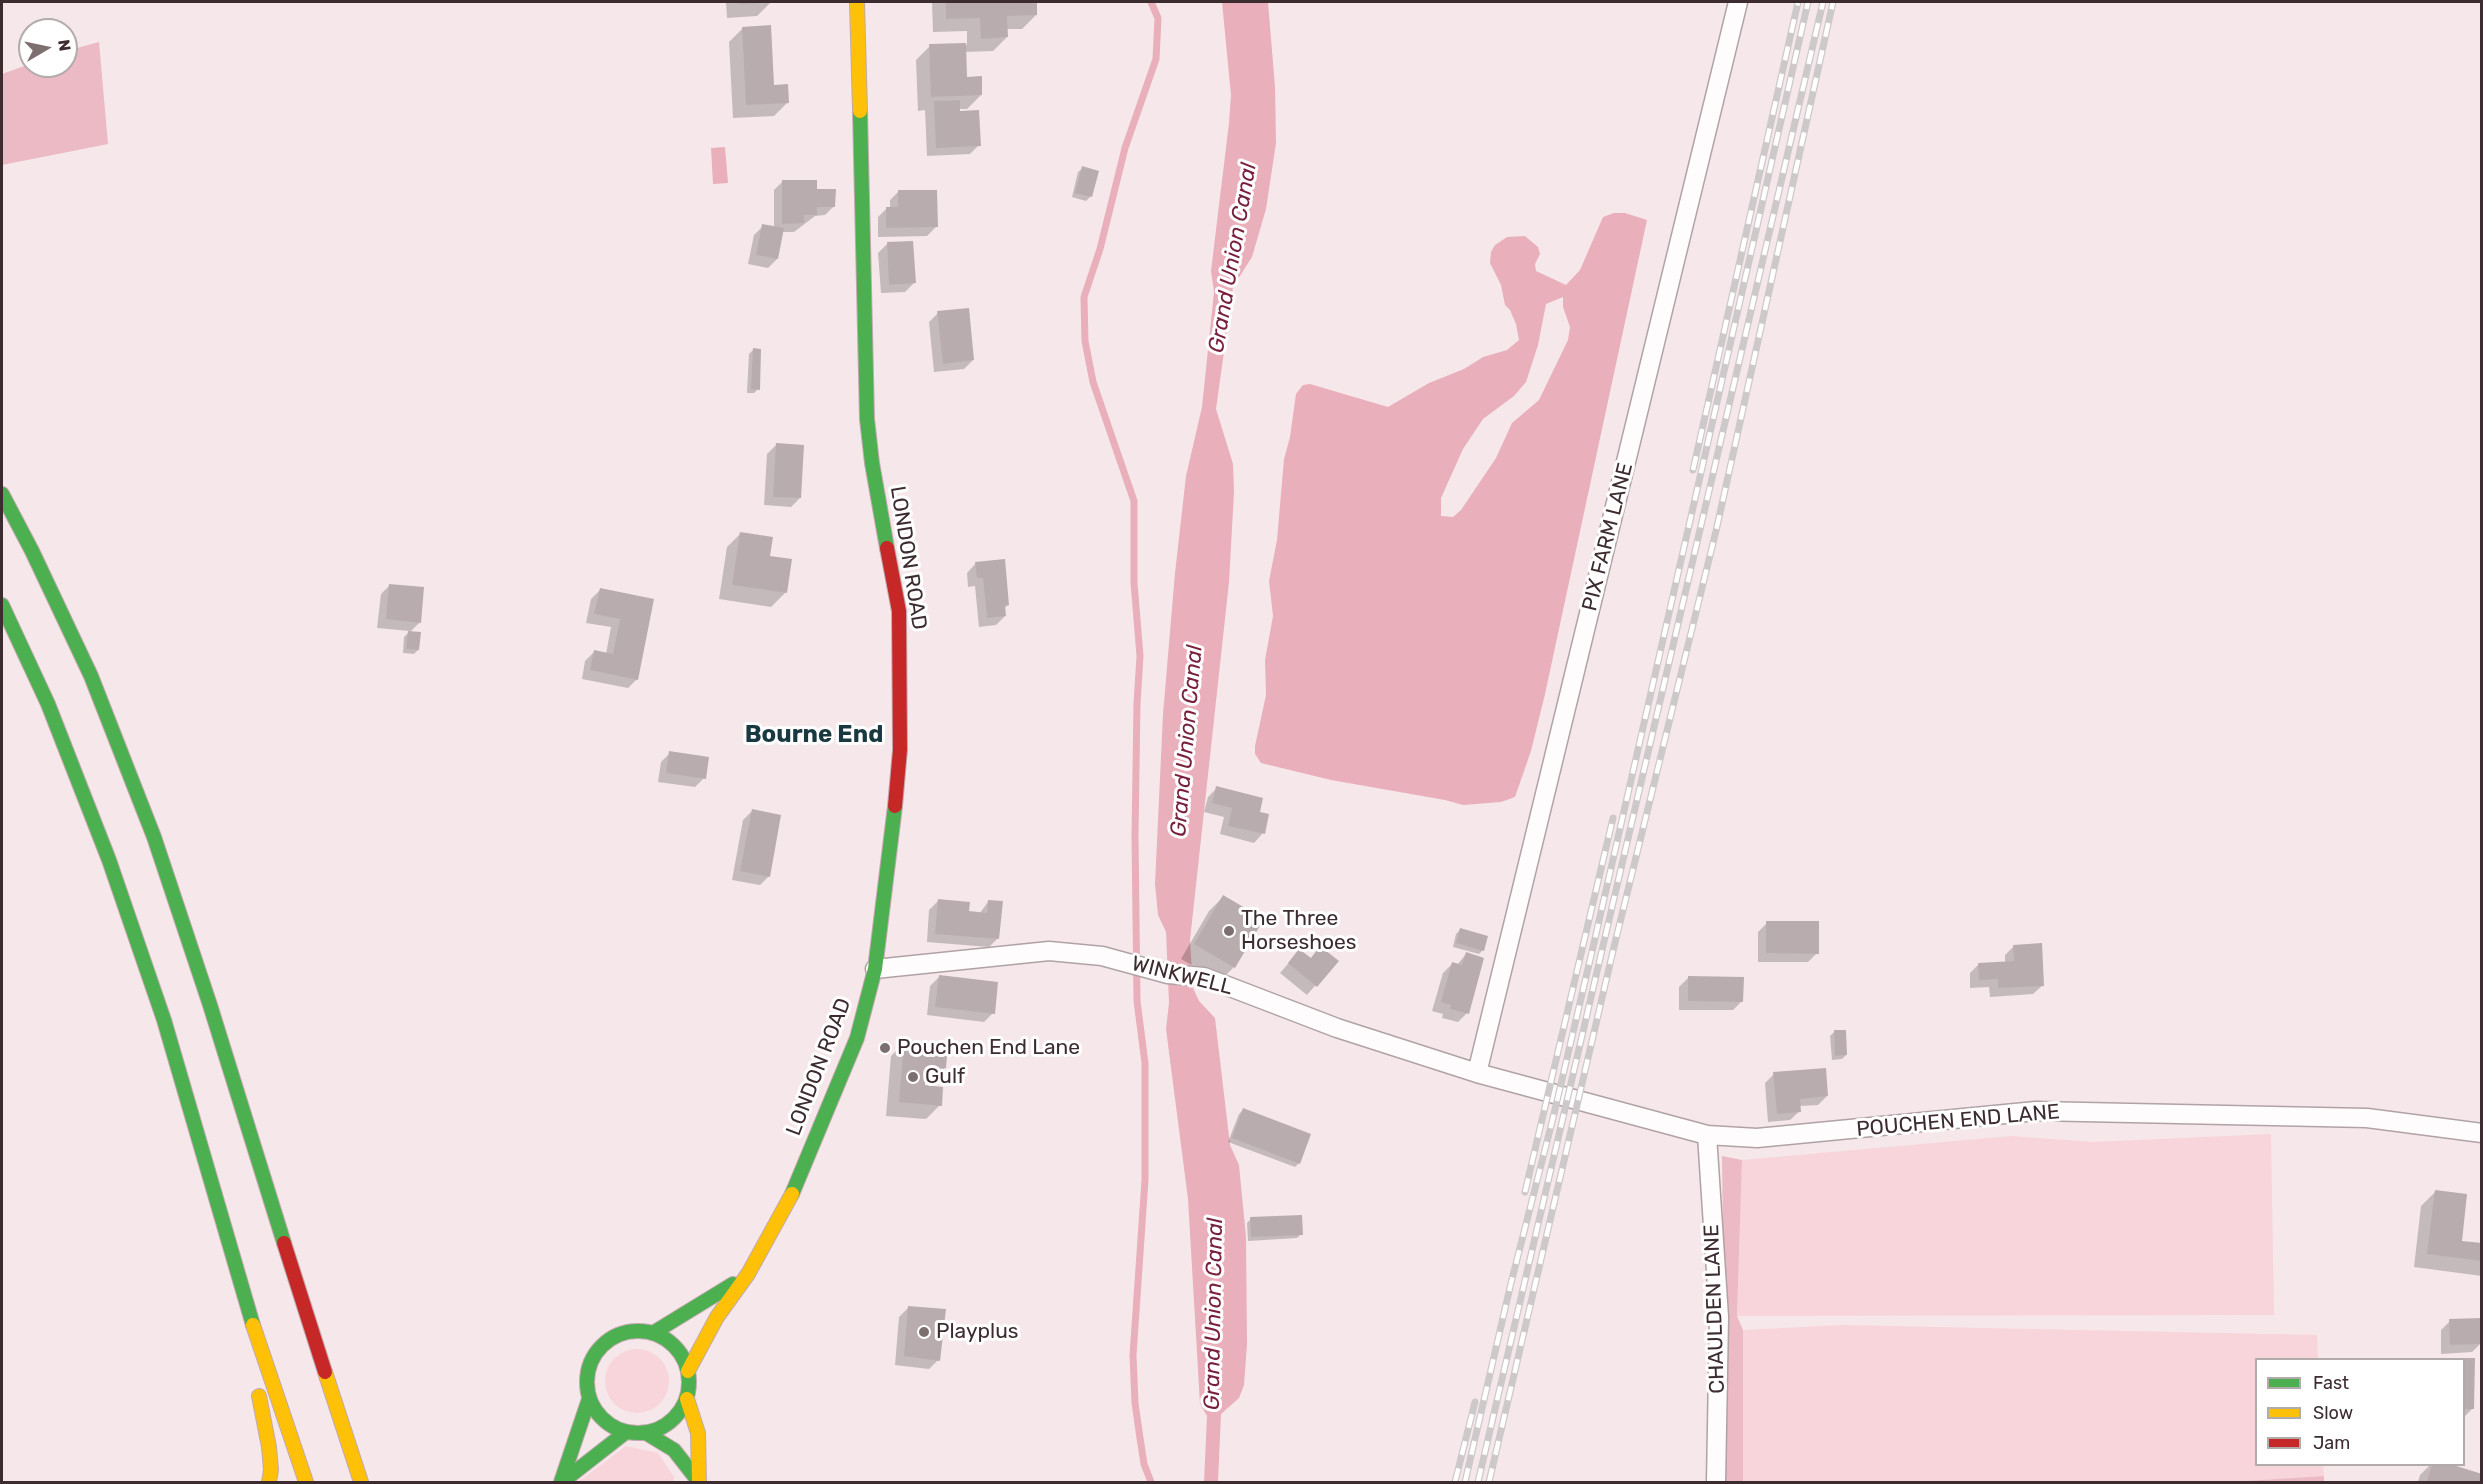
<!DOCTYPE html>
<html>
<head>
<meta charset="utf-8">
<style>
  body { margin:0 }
  #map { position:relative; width:2483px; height:1484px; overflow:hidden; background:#f6e8ea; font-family:Rubik,sans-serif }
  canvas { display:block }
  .frame { position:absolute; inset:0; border:3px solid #3c2c2f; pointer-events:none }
  .legend { position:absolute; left:2255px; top:1358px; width:210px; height:108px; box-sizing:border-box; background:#fff; border:2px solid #b1abac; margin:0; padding:8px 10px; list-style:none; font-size:18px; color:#3c2c2f }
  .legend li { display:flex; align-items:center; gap:12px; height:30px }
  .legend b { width:30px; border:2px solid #b1abac }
  .north { position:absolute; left:18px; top:18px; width:60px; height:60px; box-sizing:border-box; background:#fff; border:2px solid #b1abac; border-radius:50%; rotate:81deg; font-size:16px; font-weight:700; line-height:24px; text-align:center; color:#3c2c2f }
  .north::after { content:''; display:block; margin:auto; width:21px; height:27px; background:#7d6e70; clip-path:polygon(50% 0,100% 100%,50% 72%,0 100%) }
</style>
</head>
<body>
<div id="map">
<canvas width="2483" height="1484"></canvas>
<div class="frame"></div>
<ul class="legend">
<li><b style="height:8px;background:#4caf50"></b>Fast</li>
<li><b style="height:8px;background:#ffc107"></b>Slow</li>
<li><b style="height:8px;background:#c62828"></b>Jam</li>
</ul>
<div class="north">N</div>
</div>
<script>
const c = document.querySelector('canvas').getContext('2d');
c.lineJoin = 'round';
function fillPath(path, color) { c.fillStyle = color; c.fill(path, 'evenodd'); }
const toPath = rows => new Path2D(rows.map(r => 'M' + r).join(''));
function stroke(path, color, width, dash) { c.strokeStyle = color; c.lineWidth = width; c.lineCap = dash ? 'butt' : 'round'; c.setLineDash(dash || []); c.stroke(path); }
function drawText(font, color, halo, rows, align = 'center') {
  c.font = font + ' Rubik,sans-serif'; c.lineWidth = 6; c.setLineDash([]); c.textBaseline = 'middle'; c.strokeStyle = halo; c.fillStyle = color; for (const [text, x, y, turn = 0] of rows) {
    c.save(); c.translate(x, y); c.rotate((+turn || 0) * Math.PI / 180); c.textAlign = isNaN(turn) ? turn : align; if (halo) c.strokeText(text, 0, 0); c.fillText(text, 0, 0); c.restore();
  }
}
const green = toPath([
  [2271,1134,2274,1315,1737,1316,1742,1160,2011,1136,2093,1142],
  [1843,1325,2317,1335,2318,1359,2256,1360,2256,1464,2323,1465,2324,1476,2230,1482,1743,1482,1743,1330],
  '605 1381a32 32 0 1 1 64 0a32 32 0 1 1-64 0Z',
  [626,1446,658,1453,674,1477,674,1482,578,1482]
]);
const forest = toPath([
  [99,42,108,144,2,165,2,74,30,64,30,66,66,66,66,51],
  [1722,1156,1742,1160,1737,1316,1743,1330,1743,1482,1722,1482,1724,1317],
  [2324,1476,2324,1482,2230,1482]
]);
const water = toPath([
  [1222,2,1268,2,1275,87,1276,143,1266,209,1252,257,1233,287,1216,409,1233,464,1234,492,1229,582,1190,940,1193,988,1199,1001,1215,1018,1230,1145,1239,1165,1246,1237,1247,1344,1244,1385,1239,1398,1221,1414,1218,1482,1204,1482,1207,1416,1200,1404,1188,1199,1166,1029,1169,1003,1166,932,1158,915,1155,884,1163,714,1175,573,1186,476,1202,407,1214,292,1211,271,1229,123,1231,95],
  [725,147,728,183,713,184,711,148],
  [1614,213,1625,213,1647,220,1545,694,1531,751,1515,797,1501,802,1463,805,1445,800,1331,780,1261,763,1255,754,1255,746,1266,695,1265,660,1273,616,1269,581,1277,540,1284,459,1290,437,1296,394,1303,385,1310,384,1388,407,1429,383,1464,369,1483,357,1507,350,1519,340,1516,324,1510,310,1505,305,1501,285,1490,263,1491,252,1495,245,1507,237,1525,236,1538,247,1540,254,1535,264,1536,271,1566,285,1580,270,1603,217],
  [1563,297,1563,307,1570,327,1568,340,1539,400,1512,423,1496,458,1461,510,1453,517,1441,516,1441,498,1463,449,1483,419,1514,396,1526,382,1538,345,1546,304]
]);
const shadow = toPath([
  [726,2,771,2,757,16,727,18],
  [932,2,1035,2,1036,15,1022,29,1006,29,1007,37,993,51,965,52,966,78,981,95,967,109,959,109,979,145,970,154,927,156,925,110,918,111,916,60,930,46,967,45,967,31,933,32],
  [743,28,772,87,788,102,774,116,733,118,729,42],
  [1083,168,1090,197,1086,201,1072,197,1078,172],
  [783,181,815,190,834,206,825,215,815,216,794,232,782,232,777,259,768,268,748,264,754,235,763,226,774,228,774,190],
  [899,191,936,227,927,236,878,237,878,217,887,208,890,208,890,200],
  [887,244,914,283,905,292,881,293,878,253],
  [938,313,973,360,964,369,934,372,929,322],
  [753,350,758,389,754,393,747,393,749,354],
  [776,445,800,498,791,507,764,505,767,454],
  [741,533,768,557,785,593,771,607,719,599,727,547],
  [976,563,1008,605,1004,608,1005,616,996,625,979,627,975,586,968,587,967,573],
  [390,585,420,622,409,633,418,650,414,654,403,653,404,637,410,631,377,628,381,594],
  [600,590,652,601,637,679,628,688,582,679,585,661,594,652,606,654,611,627,586,623,591,599],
  [670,753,704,778,695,787,658,782,661,762],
  [1217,788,1258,813,1263,833,1254,843,1220,834,1224,817,1204,812,1208,797],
  [752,811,769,876,760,885,732,880,743,820],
  [1223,897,1234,967,1220,981,1181,959,1209,911],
  [938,901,968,913,979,914,988,902,998,938,989,947,927,942,929,910],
  [1767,923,1817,953,1808,962,1758,962,1758,932],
  [1460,930,1483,950,1479,954,1453,947,1456,934],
  [2014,946,2043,985,2033,994,1990,997,1989,987,1970,988,1970,973,1979,964,2005,963,2005,955],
  [1320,948,1336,961,1307,995,1280,973,1299,951,1310,959],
  [1466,954,1467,1013,1458,1022,1442,1018,1443,1014,1432,1011,1443,973,1452,964,1457,965],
  [939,977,993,1013,984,1022,927,1015,930,986],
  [1688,978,1742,1001,1733,1010,1679,1010,1679,987],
  [1834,1032,1846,1055,1842,1059,1832,1060,1830,1036],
  [905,1042,945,1068,931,1082,924,1081,923,1086,940,1105,926,1119,886,1116,891,1056],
  [1774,1074,1827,1096,1818,1105,1799,1106,1800,1111,1790,1120,1768,1122,1765,1083],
  [1243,1110,1299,1163,1295,1167,1228,1142,1239,1114],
  [2435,1192,2460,1242,2482,1245,2482,1276,2414,1267,2421,1206],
  [1251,1219,1301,1234,1297,1238,1248,1241,1247,1223],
  [908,1308,938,1360,929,1369,895,1365,899,1317],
  [2450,1321,2481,1343,2472,1352,2441,1354,2441,1330],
  [2473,1359,2473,1408,2464,1417,2464,1360,2458,1360],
  [2431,1464,2445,1464,2482,1475,2482,1482,2418,1482,2420,1475]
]);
const stream = toPath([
  [1151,1482,1144,1464,1140,1438,1135,1403,1133,1355,1145,1180,1145,1063,1137,1001,1135,836,1137,703,1140,656,1134,583,1134,501,1093,382,1085,341,1084,297,1100,249,1125,148,1156,59,1158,18,1151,2]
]);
const building = toPath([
  [740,2,758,2,758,3,740,4],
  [946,2,1037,2,1037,15,1007,16,1008,37,981,39,980,18,946,19],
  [771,25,774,85,788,84,789,103,746,105,742,27],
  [966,43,967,77,982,76,982,95,931,97,929,44],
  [960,100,960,111,979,110,981,146,936,148,934,101],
  [1082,166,1099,171,1092,197,1075,193],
  [782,180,817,180,817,189,836,189,835,207,817,207,817,215,804,215,804,223,782,224],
  [898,190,937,190,938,227,886,228,886,207,898,207],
  [762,224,784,228,778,259,756,255],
  [913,241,916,283,889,285,887,242],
  [969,308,974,360,943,364,937,311],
  [753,348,761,349,760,390,751,389],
  [776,443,804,445,801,498,773,497],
  [740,532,773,537,770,556,792,559,787,593,732,585],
  [1005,559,1009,605,1005,606,1006,616,987,618,983,578,977,578,975,562],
  [389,584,424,587,421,623,386,619],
  [600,588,654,599,638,680,590,670,594,650,613,654,620,619,594,614],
  [408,631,421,632,419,650,406,649],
  [669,751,709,757,706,779,666,773],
  [1216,786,1263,798,1260,812,1269,814,1265,834,1228,826,1232,808,1212,803],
  [752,809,781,815,770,877,740,871],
  [1223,895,1264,919,1235,968,1194,944],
  [938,899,970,902,969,911,987,913,988,900,1003,901,999,939,935,934],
  [1766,921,1819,921,1819,954,1766,953],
  [1460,928,1488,936,1484,951,1456,943],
  [2042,943,2044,986,1998,988,1998,979,1979,980,1978,963,2014,961,2013,945],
  [1320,946,1339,961,1317,987,1288,963,1299,949,1311,958],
  [1466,952,1484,958,1469,1014,1450,1009,1451,1005,1441,1002,1452,962,1462,965],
  [939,975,998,982,995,1014,935,1007],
  [1688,976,1744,977,1743,1002,1688,1001],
  [1834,1030,1846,1030,1847,1055,1835,1056],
  [904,1040,948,1044,946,1068,926,1067,925,1085,943,1087,942,1106,899,1102],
  [1826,1068,1828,1096,1800,1099,1801,1112,1777,1114,1773,1072],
  [1243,1108,1311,1134,1300,1164,1232,1138],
  [2435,1190,2467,1194,2462,1241,2482,1243,2482,1261,2427,1254],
  [1302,1215,1303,1235,1251,1237,1250,1217],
  [908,1306,946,1309,940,1361,904,1356],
  [2481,1318,2482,1344,2450,1345,2449,1319],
  [2464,1358,2475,1358,2474,1409,2464,1409],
  [2432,1464,2450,1464,2482,1474,2482,1482,2427,1482]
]);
const street = toPath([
  [875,969,1049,951,1102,956,1168,974,1204,977,1337,1028,1477,1073,1707,1135,1757,1138,2036,1111,2367,1118,2482,1133],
  [1477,1073,1738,2],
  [1707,1135,1719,1317,1716,1482]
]);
const fast = toPath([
  [860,111,867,419,872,463,887,548],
  [2,494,32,551,91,676,154,837,210,1005,284,1243],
  [2,605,48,704,109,860,164,1020,253,1325],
  [792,1194,857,1038,875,969,895,806],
  '587 1382a51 51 0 1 1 102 0a51 51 0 1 1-102 0Z',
  [653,1333,733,1284],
  [646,1433,674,1450,699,1482],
  [561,1482,589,1399],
  [562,1482,626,1432]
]);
const slow = toPath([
  [857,2,860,111],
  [253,1325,306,1482],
  [688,1371,717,1317,748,1274,792,1194],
  [325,1372,361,1482],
  [259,1396,269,1447,271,1470,269,1482],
  [687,1399,698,1433,699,1482]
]);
const jam = toPath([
  [887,548,899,611,900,750,895,806],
  [284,1243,325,1372]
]);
const rail = toPath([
  [1693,470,1798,2],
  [1525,1192,1613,818],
  [1455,1482,1475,1402],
  [1465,1482,1511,1283,1553,1118,1594,943,1808,2],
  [1478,1482,1823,2],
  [1489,1482,1613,951,1716,531,1833,2]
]);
const markers = [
  [1229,931,6,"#7d6e70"],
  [885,1048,6,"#7d6e70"],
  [913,1077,6,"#7d6e70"],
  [924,1332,6,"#7d6e70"]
];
const streetNames = [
  ["PIX FARM LANE",1608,537,-76],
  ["LONDON ROAD",908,558,81],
  ["WINKWELL",1182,976,14],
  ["LONDON ROAD",819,1067,-69],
  ["POUCHEN END LANE",1958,1121,-5],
  ["CHAULDEN LANE",1715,1309,-92]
];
const poiNames = [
  ["The Three",1241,919],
  ["Horseshoes",1241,943],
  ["Pouchen End Lane",897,1048],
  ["Gulf",925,1077],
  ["Playplus",936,1332]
];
const waterNames = [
  ["Grand Union Canal",1233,258,-80],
  ["Grand Union Canal",1187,741,-85],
  ["Grand Union Canal",1214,1314,-89]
];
const quarterNames = [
  ["Bourne End",814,735]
];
fillPath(green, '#f8d4db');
fillPath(forest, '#ebbac4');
fillPath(water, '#e9afba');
fillPath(shadow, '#0003');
stroke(stream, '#e9afba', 7);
fillPath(building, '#b9acae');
stroke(street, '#b0a2a5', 21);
stroke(fast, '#c2a9af', 16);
stroke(slow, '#c2a9af', 16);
stroke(jam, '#c2a9af', 16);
stroke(street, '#fefcfc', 18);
stroke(fast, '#4caf50', 14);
stroke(slow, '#ffc107', 14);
stroke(jam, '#c62828', 14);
stroke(rail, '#cdc9ca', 7);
stroke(rail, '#fff', 4.5, [14]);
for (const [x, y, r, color] of markers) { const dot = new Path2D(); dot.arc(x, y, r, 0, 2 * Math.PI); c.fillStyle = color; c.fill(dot); stroke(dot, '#fff', 2); }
drawText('21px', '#3c2c2f', '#fff', streetNames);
drawText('21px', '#3c2c2f', '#fff', poiNames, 'left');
drawText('italic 22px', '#781f3b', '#fff', waterNames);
drawText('bold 24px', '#193941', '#fff', quarterNames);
</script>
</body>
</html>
